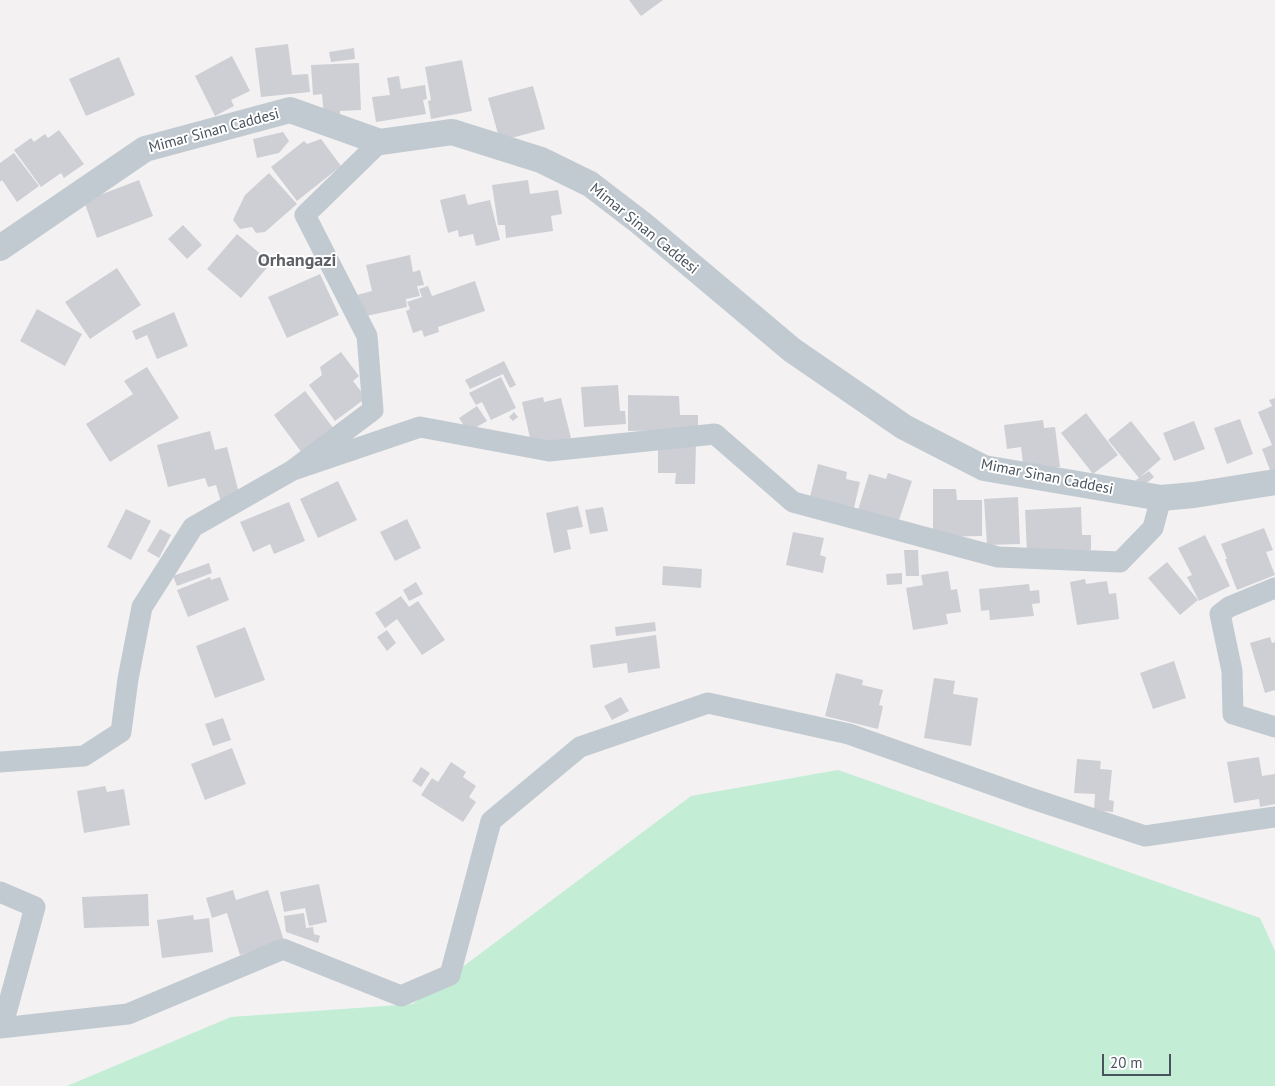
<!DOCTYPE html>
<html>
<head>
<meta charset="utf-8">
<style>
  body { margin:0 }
  #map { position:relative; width:1275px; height:1086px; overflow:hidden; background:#f3f1f1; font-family:"PT Sans",sans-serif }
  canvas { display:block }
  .scale { position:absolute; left:1102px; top:1054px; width:69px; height:22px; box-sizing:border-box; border:2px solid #4a535d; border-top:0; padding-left:6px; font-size:15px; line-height:18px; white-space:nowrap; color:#4a535d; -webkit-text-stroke:4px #fff; paint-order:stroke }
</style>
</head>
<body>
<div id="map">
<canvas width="1275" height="1086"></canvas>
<div class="scale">20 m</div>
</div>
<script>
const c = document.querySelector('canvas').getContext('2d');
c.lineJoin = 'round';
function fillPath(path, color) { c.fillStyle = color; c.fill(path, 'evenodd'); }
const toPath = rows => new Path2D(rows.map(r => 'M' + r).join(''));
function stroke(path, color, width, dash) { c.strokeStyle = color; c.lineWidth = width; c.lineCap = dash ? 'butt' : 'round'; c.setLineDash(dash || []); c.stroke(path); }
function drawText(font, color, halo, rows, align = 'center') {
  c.font = font + ' "PT Sans",sans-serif'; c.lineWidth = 4; c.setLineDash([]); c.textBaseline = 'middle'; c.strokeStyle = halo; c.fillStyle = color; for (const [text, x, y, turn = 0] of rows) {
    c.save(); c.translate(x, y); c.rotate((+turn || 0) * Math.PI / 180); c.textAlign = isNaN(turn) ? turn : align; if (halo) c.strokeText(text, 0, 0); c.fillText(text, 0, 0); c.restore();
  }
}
const green = toPath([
  [838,770,1260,918,1275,951,1275,1086,67,1086,231,1017,413,1004,691,796]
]);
const building = toPath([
  [629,0,663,0,641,16],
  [288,44,292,75,308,74,310,92,261,97,255,48],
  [354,48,355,59,331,62,329,52],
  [232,56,250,91,231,100,234,106,215,116,195,76],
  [119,57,135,95,86,116,69,79],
  [462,60,472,111,431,119,428,101,431,100,425,67],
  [359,63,361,110,340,111,340,117,324,117,322,94,313,95,311,65],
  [399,76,401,89,425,85,427,99,423,100,426,114,376,122,372,97,390,95,387,78],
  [533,86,545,129,500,141,488,98],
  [59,130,84,164,64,178,61,173,41,187,14,150,31,138,34,142,45,134,48,138],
  [283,132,289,141,279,153,257,158,253,139],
  [321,139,341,166,297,201,271,167,304,141,307,144],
  [14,153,39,186,17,202,2,180,0,182,0,163],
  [269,173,297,204,265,232,256,233,252,227,240,229,233,220,245,195],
  [139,180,153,216,97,238,84,201],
  [528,180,530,194,558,190,562,214,551,216,553,231,506,238,505,225,498,225,492,185],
  [465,194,468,205,490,200,500,240,476,246,473,234,459,237,458,230,448,233,440,200],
  [183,225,202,245,187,259,168,239],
  [237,234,271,263,241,298,207,269],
  [410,255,413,272,420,270,424,285,417,286,420,296,406,299,407,307,362,317,357,295,372,291,366,265],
  [117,268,141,305,90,339,65,302],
  [320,274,339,315,287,338,268,297],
  [475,281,485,311,438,327,439,332,424,337,422,330,413,333,406,311,410,309,407,302,422,297,419,289,428,286,432,296],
  [37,309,82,334,65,366,20,341],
  [174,312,188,346,157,359,147,335,136,340,132,331],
  [341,352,359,376,353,381,366,398,335,421,309,385,322,375,320,367],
  [504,361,516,385,510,388,503,374,470,389,465,380],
  [147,367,179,418,110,462,86,424,133,394,124,381],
  [501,377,516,408,491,420,482,402,476,405,469,393],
  [618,385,620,411,625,411,626,424,584,427,581,387],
  [305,391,334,429,302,453,274,415],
  [628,395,679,396,680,415,698,415,698,430,628,431],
  [543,397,544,402,561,398,571,438,532,447,522,402],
  [1275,398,1275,474,1272,475,1262,449,1272,445,1258,412,1272,406,1269,400],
  [477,406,487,421,468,432,459,418],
  [514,412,518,417,513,421,509,417],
  [1086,413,1118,455,1093,474,1061,433],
  [1240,419,1253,454,1227,464,1214,428],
  [1043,420,1044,428,1055,427,1060,467,1024,471,1021,447,1007,449,1004,425],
  [1131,421,1161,459,1139,478,1108,440],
  [1194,421,1205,449,1174,461,1163,433],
  [210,431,215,450,227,447,240,497,221,502,216,485,208,487,205,478,168,487,157,445],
  [658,442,696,442,695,484,675,484,676,473,658,473],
  [818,464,847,472,846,479,860,482,853,512,809,501],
  [1149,471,1154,477,1142,487,1136,480],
  [888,473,912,481,898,523,858,510,869,474,886,479],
  [338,481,357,520,318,538,300,499],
  [933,489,956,489,957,500,982,500,982,536,933,537],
  [1018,497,1020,544,987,545,984,499],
  [289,502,305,541,274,554,270,544,253,552,240,522],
  [578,506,583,527,567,530,571,549,554,553,546,513],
  [603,507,608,531,590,534,585,510],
  [1081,507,1082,535,1091,535,1091,550,1027,552,1025,510],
  [126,509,151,521,131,560,107,547],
  [407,519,421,548,395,561,380,532],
  [1264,528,1273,550,1266,552,1275,575,1237,590,1225,559,1227,559,1221,544],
  [160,529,171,535,159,558,147,551],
  [793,532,824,538,820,555,826,557,823,573,786,565],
  [1205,535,1230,586,1199,601,1187,577,1192,575,1178,548],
  [904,550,918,550,919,576,906,576],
  [1167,562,1198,600,1180,615,1148,578],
  [209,563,212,573,177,586,173,576],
  [663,566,702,569,701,588,662,585],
  [948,571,951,590,957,589,961,612,946,614,948,624,913,630,906,588,923,585,921,575],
  [902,573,902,584,887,585,886,574],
  [210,577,211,580,220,577,229,600,188,617,177,590],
  [1085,579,1086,584,1107,581,1109,594,1116,593,1119,619,1077,625,1070,582],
  [416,582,423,594,409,601,403,590],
  [1029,584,1030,591,1039,590,1040,603,1032,604,1034,616,990,620,989,610,981,611,979,589],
  [401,596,409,607,418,601,445,640,422,655,397,619,385,628,375,613],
  [655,622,656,631,616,636,615,627],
  [245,627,265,680,215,698,196,646],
  [387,630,396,643,387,651,377,637],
  [656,635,660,668,628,673,627,663,593,668,590,645],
  [1270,637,1272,643,1275,642,1275,690,1265,693,1250,643],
  [1174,661,1186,698,1153,709,1140,673],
  [836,673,863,680,862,685,883,690,879,705,883,706,878,729,825,716],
  [934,678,955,681,953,694,978,698,971,746,924,738],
  [621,697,629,711,612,720,604,706],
  [223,718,231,740,213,746,205,724],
  [232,748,246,784,205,800,191,764],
  [1259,757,1262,776,1275,774,1275,804,1260,807,1259,799,1234,803,1227,762],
  [1077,759,1101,761,1100,769,1112,770,1109,800,1114,801,1113,812,1094,810,1095,794,1074,793],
  [451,762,466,772,463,777,476,786,469,797,476,802,463,822,421,795,432,778,438,782],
  [421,767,430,773,421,787,412,781],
  [105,786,107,792,124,789,130,825,84,833,77,791],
  [319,884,327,922,309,926,305,908,284,912,280,892],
  [233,890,236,900,268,890,284,941,240,955,227,913,212,918,206,898],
  [148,894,149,926,84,928,82,897],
  [304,913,306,928,313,927,314,934,320,936,318,943,286,932,284,916],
  [193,915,194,920,209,918,213,952,162,958,157,920]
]);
const minor = toPath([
  [293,470,420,427,549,451,715,434,793,502,998,557,1120,562,1153,528,1161,498],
  [1275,588,1229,607,1220,614,1232,671,1233,714,1275,727],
  [0,762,84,756,121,732,128,679,142,607,193,527,293,470,373,410,367,336,305,215,380,142],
  [0,892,35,907,2,1028],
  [0,1028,128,1014,283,949,401,996,450,975,491,821,580,747,708,703,849,734,1030,798,1145,836,1275,817]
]);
const tertiary = toPath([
  [0,248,145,149,290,110,380,142,452,132,541,160,590,184,641,223,792,350,904,427,984,468,1161,498,1194,495,1275,482]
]);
const streetNames = [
  ["Mimar Sinan Caddesi",214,131,-15],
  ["Mimar Sinan Caddesi",644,229,39],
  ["Mimar Sinan Caddesi",1047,477,11]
];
const quarterNames = [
  ["Orhangazi",297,261]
];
fillPath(green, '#c3edd5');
fillPath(building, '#cecfd5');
stroke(minor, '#c2cad1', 21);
stroke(tertiary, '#c2cad1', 26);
drawText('15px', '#4a535d', '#fff', streetNames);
drawText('bold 18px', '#5d6065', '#fff', quarterNames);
</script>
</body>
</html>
